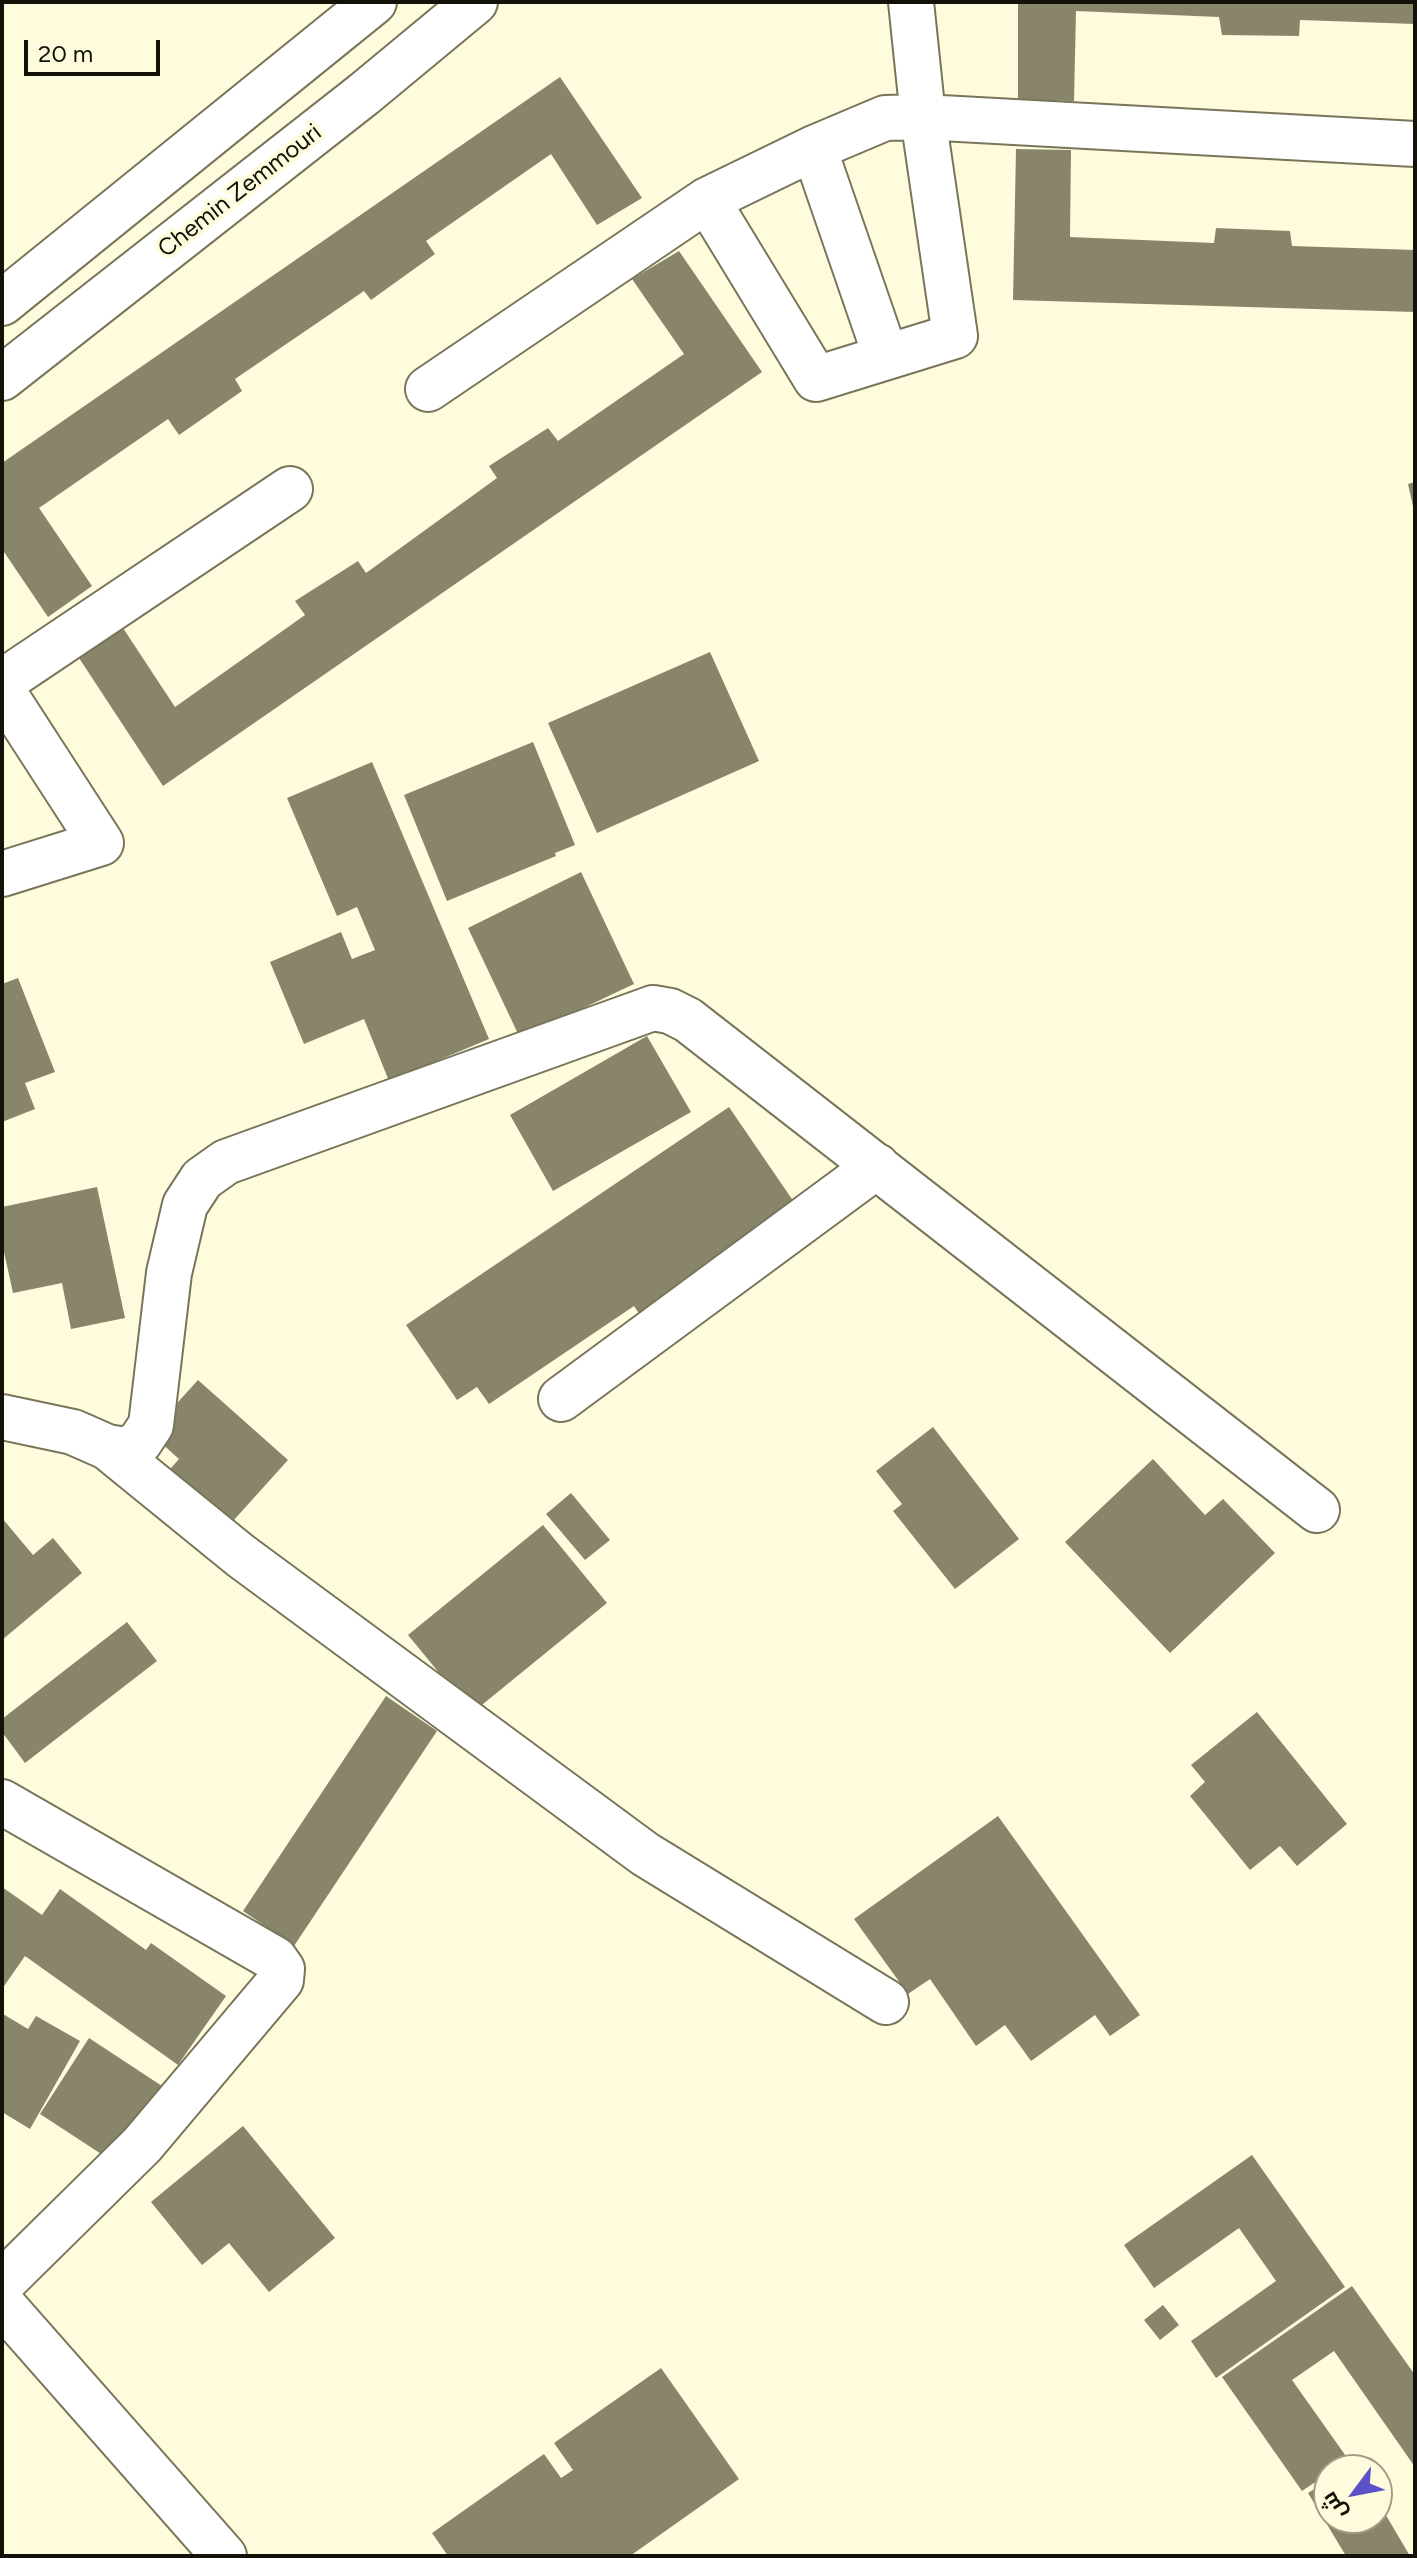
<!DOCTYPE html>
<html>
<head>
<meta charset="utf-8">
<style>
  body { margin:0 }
  #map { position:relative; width:1417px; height:2558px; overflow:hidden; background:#fffcde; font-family:Figtree,Cairo,sans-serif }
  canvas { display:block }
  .frame { position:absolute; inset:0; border:4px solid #131108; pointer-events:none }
  .north { position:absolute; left:1313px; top:2454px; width:80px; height:80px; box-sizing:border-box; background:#fffcde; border:2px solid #a19e88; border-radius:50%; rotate:238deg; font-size:22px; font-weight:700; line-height:32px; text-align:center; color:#131108 }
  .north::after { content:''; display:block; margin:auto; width:28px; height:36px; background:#5d51c9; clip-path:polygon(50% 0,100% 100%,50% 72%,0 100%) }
  .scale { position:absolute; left:24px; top:40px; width:136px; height:36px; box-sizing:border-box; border:4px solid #131108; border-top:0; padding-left:10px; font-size:24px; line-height:28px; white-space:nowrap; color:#131108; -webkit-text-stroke:6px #fffcde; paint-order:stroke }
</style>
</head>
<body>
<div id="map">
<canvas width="1417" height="2558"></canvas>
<div class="frame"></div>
<div class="north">ش</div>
<div class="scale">20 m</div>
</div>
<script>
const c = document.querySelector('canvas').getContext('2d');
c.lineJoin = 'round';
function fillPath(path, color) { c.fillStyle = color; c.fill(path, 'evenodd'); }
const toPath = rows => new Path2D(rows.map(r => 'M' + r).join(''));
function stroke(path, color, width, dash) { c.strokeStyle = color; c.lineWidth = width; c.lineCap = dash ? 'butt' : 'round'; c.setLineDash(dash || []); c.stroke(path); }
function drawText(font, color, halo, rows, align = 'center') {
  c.font = font + ' Figtree,sans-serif'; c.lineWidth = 8; c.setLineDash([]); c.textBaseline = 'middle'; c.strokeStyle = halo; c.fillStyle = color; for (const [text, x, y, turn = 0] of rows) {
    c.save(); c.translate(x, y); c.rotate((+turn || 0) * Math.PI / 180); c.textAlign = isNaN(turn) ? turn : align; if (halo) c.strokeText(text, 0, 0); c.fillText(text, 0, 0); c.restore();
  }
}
const building = toPath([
  [1018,2,1415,2,1415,24,1300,20,1299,36,1222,35,1219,17,1076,11,1074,101,1018,100],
  [560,77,642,198,597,225,551,154,426,241,435,254,371,300,364,291,235,379,242,391,179,435,168,419,39,508,92,586,48,617,2,549,2,463],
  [1016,149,1071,150,1070,237,1214,243,1216,228,1290,231,1292,246,1415,250,1415,312,1013,300],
  [679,251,762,372,163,786,79,658,123,628,175,707,305,615,295,601,358,561,366,573,497,478,489,466,548,428,558,441,684,354,632,279],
  [1415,482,1415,511,1414,511,1408,484],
  [710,652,759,761,597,833,548,723],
  [533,742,575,845,555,853,556,856,447,901,404,795],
  [372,762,489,1039,389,1081,364,1019,304,1044,270,962,341,932,352,959,375,950,357,907,337,916,287,798],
  [581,872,634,984,520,1038,468,928],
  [18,978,55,1072,25,1083,35,1109,2,1122,2,984],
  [647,1036,691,1112,553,1191,510,1115],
  [729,1107,798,1208,640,1315,634,1306,489,1404,477,1387,457,1400,406,1325],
  [97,1187,125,1318,71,1329,62,1283,13,1293,4,1252,2,1253,2,1207],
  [198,1380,288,1460,224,1531,163,1477,179,1459,150,1433],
  [933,1427,1019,1539,955,1589,893,1511,902,1504,876,1471],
  [1153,1459,1205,1515,1223,1499,1275,1553,1170,1653,1065,1542],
  [571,1493,610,1540,585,1560,546,1514],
  [2,1518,33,1555,53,1538,82,1573,2,1640],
  [543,1525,607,1603,472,1713,408,1635],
  [127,1622,157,1661,25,1763,2,1732,2,1719],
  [386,1696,437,1731,294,1946,243,1911],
  [1257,1712,1347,1824,1297,1866,1280,1846,1250,1870,1190,1796,1205,1782,1191,1765],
  [998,1816,1140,2015,1110,2036,1095,2015,1031,2061,1005,2025,976,2046,930,1979,908,1994,854,1919],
  [2,1887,42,1915,60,1889,146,1950,151,1943,226,1996,178,2065,25,1956,2,1989],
  [3,2014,28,2029,36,2016,80,2041,30,2129,2,2112],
  [89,2038,162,2086,112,2161,40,2114],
  [243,2126,335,2238,269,2292,229,2243,202,2265,151,2202],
  [1252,2155,1345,2287,1216,2378,1191,2341,1276,2281,1239,2228,1154,2288,1124,2245],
  [1352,2286,1415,2375,1415,2467,1334,2351,1292,2380,1348,2459,1329,2470,1329,2473,1302,2491,1222,2377],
  [1163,2305,1179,2325,1160,2340,1144,2320],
  [661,2368,739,2479,630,2556,448,2556,432,2533,544,2454,561,2478,573,2470,554,2443],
  [1329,2480,1329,2518,1377,2518,1377,2500,1410,2556,1346,2556,1308,2493]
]);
const minor = toPath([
  [814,148,886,357],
  [707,200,816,379,955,336,923,117,911,2],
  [2,303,374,2],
  [2,378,364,94,475,2],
  [428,389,707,200,814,148,885,118,923,117,1415,144],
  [2,682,290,489],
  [2,690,101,843,2,874],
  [561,1399,877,1166],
  [2,1417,73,1432,107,1447,125,1450,139,1443,151,1425,169,1273,185,1205,202,1179,226,1162,653,1008,670,1011,688,1020,1317,1510],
  [107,1447,241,1556,645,1854,886,2002],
  [2,1802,275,1959,282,1969,281,1980,142,2145,2,2283],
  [2,2304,224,2556]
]);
const streetNames = [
  ["Chemin Zemmouri",240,191,-38]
];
fillPath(building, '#88856b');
stroke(minor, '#78755b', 48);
stroke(minor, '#fff', 44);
drawText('24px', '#131108', '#fffcde', streetNames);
</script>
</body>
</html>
